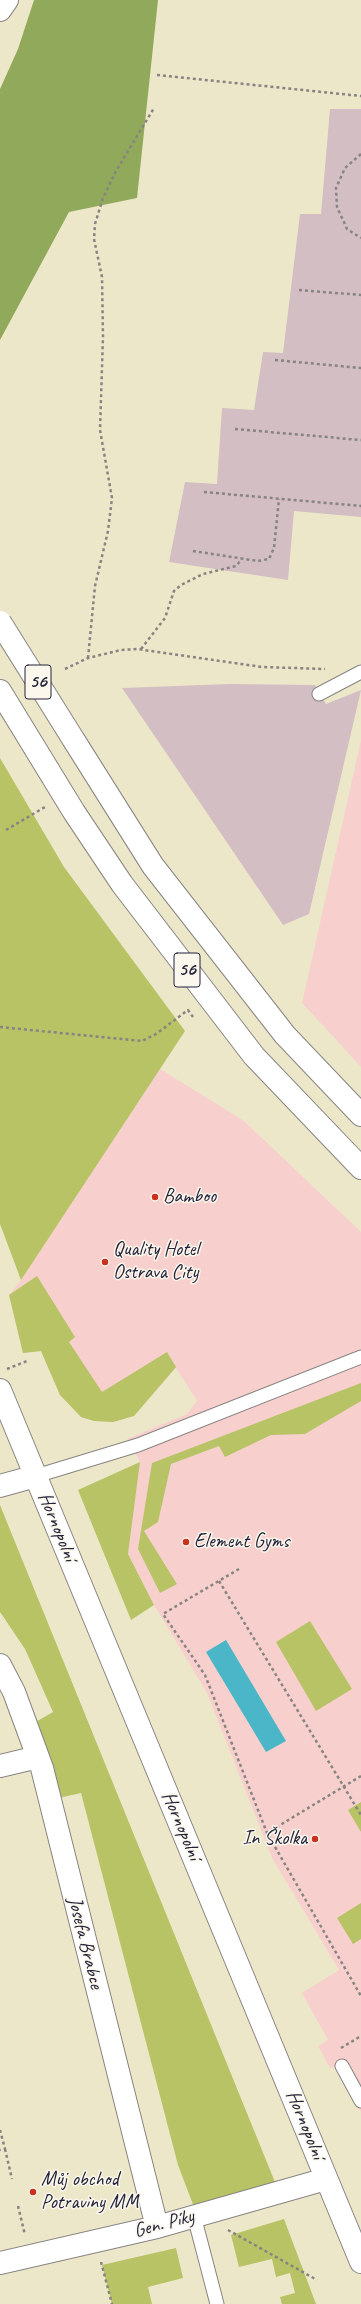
<!DOCTYPE html>
<html>
<head>
<meta charset="utf-8">
<style>
  body { margin:0 }
  canvas { display:block; background:#ede7ca }
</style>
</head>
<body>
<canvas width="361" height="2304"></canvas>
<script>
const c = document.querySelector('canvas').getContext('2d');
c.lineJoin = 'round';
function fillPath(path, color) { c.fillStyle = color; c.fill(path, 'evenodd'); }
const toPath = rows => new Path2D(rows.map(r => 'M' + r).join(''));
function stroke(path, color, width, dash) { c.strokeStyle = color; c.lineWidth = width; c.lineCap = dash ? 'butt' : 'round'; c.setLineDash(dash || []); c.stroke(path); }
function drawText(font, color, halo, rows, align = 'center') {
  c.font = font + ' Caveat,sans-serif'; c.lineWidth = 3; c.setLineDash([]); c.textBaseline = 'middle'; c.strokeStyle = halo; c.fillStyle = color; for (const [text, x, y, turn = 0] of rows) {
    c.save(); c.translate(x, y); c.rotate((+turn || 0) * Math.PI / 180); c.textAlign = isNaN(turn) ? turn : align; if (halo) c.strokeText(text, 0, 0); c.fillText(text, 0, 0); c.restore();
  }
}
const built = toPath([
  [361,740,361,1067,302,1003],
  [157,1067,244,1121,361,1232,361,2112,334,2067,330,2068,318,2046,328,2040,302,1993,339,1970,272,1858,207,1693,154,1605,128,1554,140,1462,127,1439,187,1414,197,1401,176,1368,134,1416,113,1422,94,1421,81,1417,60,1395,41,1351,23,1353,9,1295,21,1280]
]);
const industrial = toPath([
  [330,109,361,109,361,517,294,511,288,580,169,562,185,482,217,484,222,408,254,410,263,352,283,353,300,214,321,214],
  [230,684,315,685,326,704,361,690,309,914,283,925,122,688]
]);
const green = toPath([
  [0,758,64,867,185,1031,21,1280,0,1224],
  [37,1276,75,1337,69,1342,102,1392,167,1352,176,1367,134,1416,113,1422,94,1421,81,1417,60,1395,41,1351,23,1353,9,1295],
  [361,1383,361,1401,305,1434,271,1435,225,1457,219,1446,171,1464,158,1522,144,1531,177,1584,160,1593,138,1549,152,1463],
  [140,1462,128,1554,154,1605,131,1620,78,1490],
  [0,1505,279,2192,197,2215,178,2165,81,1793,50,1800,27,1727,53,1712,25,1649,0,1612],
  [310,1621,352,1689,316,1711,276,1642],
  [361,1802,361,1832,348,1810],
  [361,1903,361,1939,353,1944,337,1918],
  [284,2219,316,2304,282,2304,280,2297,295,2293,290,2273,276,2277,272,2259,239,2267,231,2235],
  [176,2248,183,2278,148,2287,152,2304,112,2304,102,2265]
]);
const forest = toPath([
  [34,0,158,0,137,198,69,212,0,340,0,89,18,49]
]);
const water = toPath([
  [226,1640,286,1741,266,1752,206,1652]
]);
const path = toPath([
  [157,75,361,96],
  [361,154,345,168,336,188,337,207,347,229,361,238],
  [299,290,361,295],
  [275,360,361,368],
  [235,429,361,440],
  [204,492,361,506],
  [193,551,258,561,269,559,274,548,279,499],
  [141,649,165,618,174,591,181,585,203,574,236,566,242,559],
  [88,658,95,586,108,531,112,498,100,430,103,336,102,277,94,239,95,224,103,198,116,171,154,108],
  [65,669,88,658,121,650,137,649,262,667,325,669],
  [6,830,45,807],
  [0,1027,142,1041,156,1034,188,1010,193,1017],
  [7,1369,27,1361],
  [239,1569,163,1614,205,1675,267,1833],
  [219,1581,361,1815],
  [361,1776,267,1833,361,1996],
  [341,2048,361,2036],
  [0,2130,5,2149,0,2150],
  [5,2149,12,2179],
  [18,2206,25,2235],
  [228,2230,317,2280],
  [101,2262,112,2304]
]);
const service = toPath([
  [319,694,361,672],
  [36,1476,138,1445,361,1357],
  [342,2066,361,2101],
  [194,2216,217,2304]
]);
const minor = toPath([
  [0,1486,36,1476],
  [0,1665,14,1692,42,1768,157,2227],
  [0,1766,38,1757],
  [0,2263,157,2227,326,2179]
]);
const tertiary = toPath([
  [0,1390,361,2262]
]);
const trunk = toPath([
  [0,10,7,0],
  [0,691,74,812,122,884,254,1056,361,1168],
  [75,742,153,866,285,1035,361,1115]
]);
const trunkBridge = toPath([
  [0,622,75,742]
]);
const markers = [
  [155,1197,4,"#c8321e"],
  [105,1262,4,"#c8321e"],
  [186,1542,4,"#c8321e"],
  [315,1839,4,"#c8321e"],
  [33,2192,4,"#c8321e"]
];
const shields = [
  [38,682,26],
  [187,970,26]
];
const shieldNames = [
  ["56",38,682],
  ["56",187,970]
];
const poiNames = [
  ["Bamboo",163,1197],
  ["Quality Hotel",113,1250],
  ["Ostrava City",113,1273],
  ["Element Gyms",194,1542],
  ["In Školka",307,1839,"right"],
  ["Můj obchod",41,2180],
  ["Potraviny MM",41,2203]
];
const streetNames = [
  ["Hornopolní",57,1527,68],
  ["Hornopolní",181,1826,67],
  ["Josefa Brabce",85,1943,76],
  ["Hornopolní",305,2125,68],
  ["Gen. Píky",164,2224,-15]
];
fillPath(built, '#f7d0cd');
fillPath(industrial, '#d2bec3');
fillPath(green, '#b7c365');
fillPath(forest, '#91a95a');
fillPath(water, '#4ab6c7');
stroke(service, '#888482', 15);
stroke(minor, '#888482', 24);
stroke(tertiary, '#888482', 24);
stroke(trunk, '#888482', 24);
stroke(path, '#888482', 2.5, [3, 3]);
stroke(service, '#fff', 13);
stroke(minor, '#fff', 22);
stroke(tertiary, '#fff', 22);
stroke(trunk, '#fff', 22);
stroke(trunkBridge, '#888482', 24, []);
stroke(trunkBridge, '#fff', 22);
for (const [x, y, r, color] of markers) { const dot = new Path2D(); dot.arc(x, y, r, 0, 2 * Math.PI); c.fillStyle = color; c.fill(dot); stroke(dot, '#fbf7ec', 1.5); }
for (const [x, y, w] of shields) { const box = new Path2D(); box.roundRect(x - w / 2, y - 17, w, 34, 3); c.fillStyle = '#fbf7ec'; c.fill(box); stroke(box, '#22223b', 1); }
drawText('bold 19px', '#22223b', null, shieldNames);
drawText('20px', '#22223b', '#fbf7ec', poiNames, 'left');
drawText('20px', '#22223b', '#fbf7ec', streetNames);
</script>
</body>
</html>
